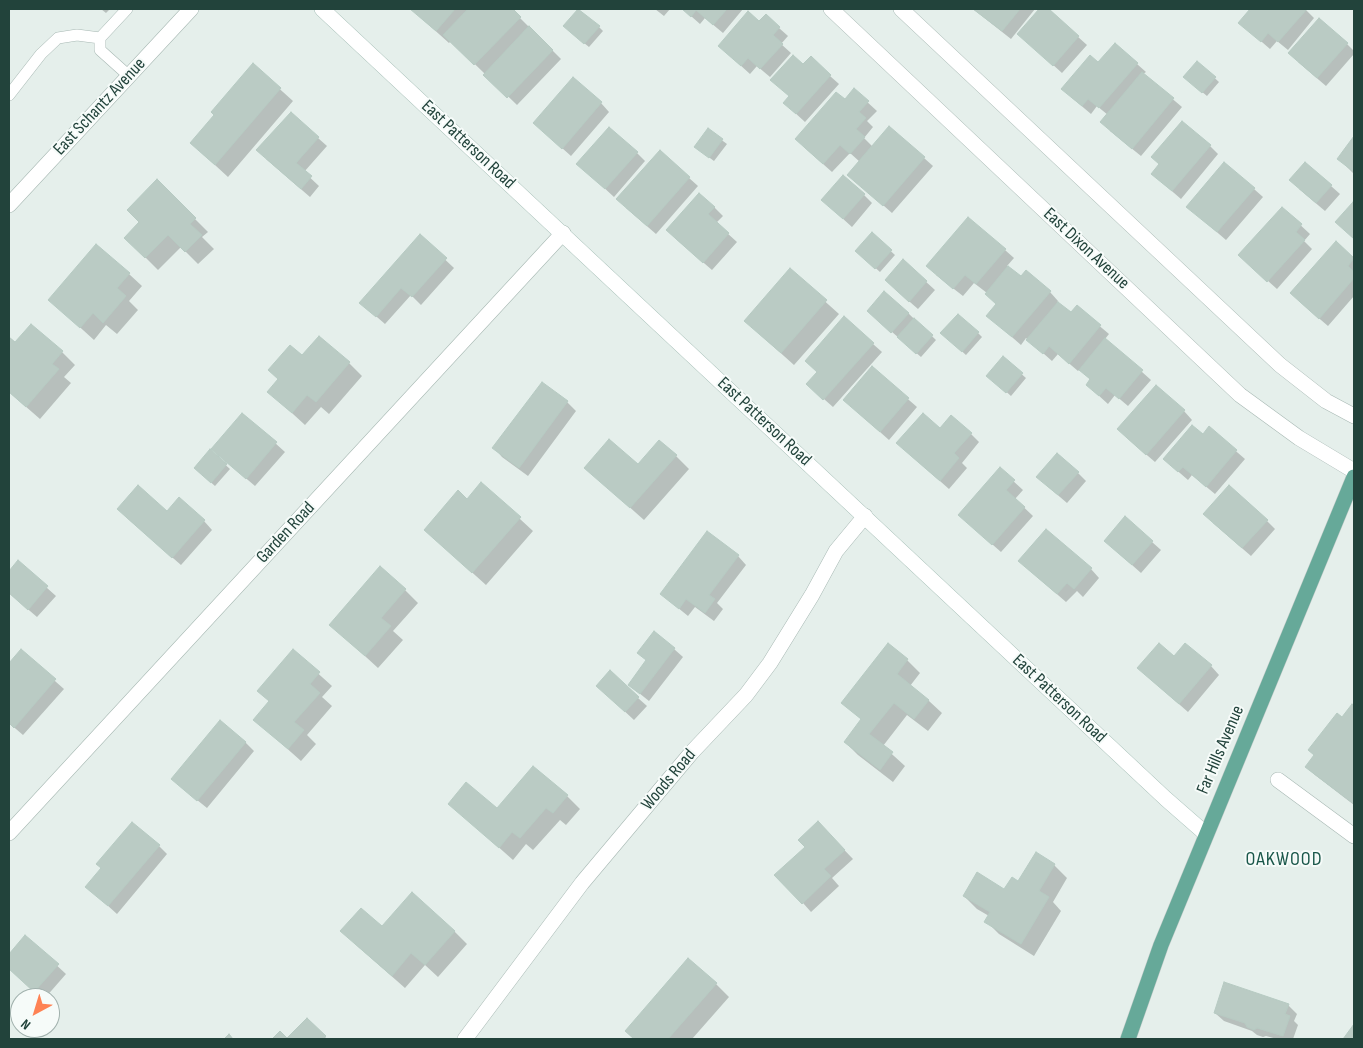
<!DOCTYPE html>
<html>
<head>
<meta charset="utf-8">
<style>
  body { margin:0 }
  #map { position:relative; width:1363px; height:1048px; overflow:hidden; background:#e5efeb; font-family:"Sofia Sans Condensed",sans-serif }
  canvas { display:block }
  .frame { position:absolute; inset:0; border:10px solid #22433b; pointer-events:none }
  .north { position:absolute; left:10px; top:988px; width:50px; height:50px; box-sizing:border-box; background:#f6fbf9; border:1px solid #a1b1ad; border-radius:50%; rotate:219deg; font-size:14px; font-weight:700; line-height:20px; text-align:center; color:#22433b }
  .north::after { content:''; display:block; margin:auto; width:18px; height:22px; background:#fe8254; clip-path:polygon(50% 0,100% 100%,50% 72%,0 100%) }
</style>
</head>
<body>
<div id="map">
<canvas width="1363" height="1048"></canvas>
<div class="frame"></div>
<div class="north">N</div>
</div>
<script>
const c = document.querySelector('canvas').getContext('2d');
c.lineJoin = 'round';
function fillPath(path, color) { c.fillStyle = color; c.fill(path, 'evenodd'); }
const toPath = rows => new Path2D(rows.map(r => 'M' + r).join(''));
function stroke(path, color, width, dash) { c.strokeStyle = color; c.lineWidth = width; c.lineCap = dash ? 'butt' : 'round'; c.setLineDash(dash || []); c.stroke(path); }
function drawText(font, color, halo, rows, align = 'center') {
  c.font = font + ' "Sofia Sans Condensed",sans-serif'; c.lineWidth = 4; c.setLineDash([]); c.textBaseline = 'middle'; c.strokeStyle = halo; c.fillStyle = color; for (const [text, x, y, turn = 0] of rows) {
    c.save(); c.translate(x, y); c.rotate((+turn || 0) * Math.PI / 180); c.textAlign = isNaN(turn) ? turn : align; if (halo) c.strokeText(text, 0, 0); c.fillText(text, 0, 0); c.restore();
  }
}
const shadow = toPath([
  [101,9,110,9,106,13],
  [411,9,511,9,561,59,517,105,451,41,449,43],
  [655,9,670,9,664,16],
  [683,9,743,9,723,33,705,18,700,24],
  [973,9,1035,9,1011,39],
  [1041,9,1047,9,1087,45,1062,73,1019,34],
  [1252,9,1305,9,1314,18,1288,50,1277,41,1270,49,1240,23],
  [759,23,779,28,788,36,781,44,791,53,770,77,757,66,750,74,728,54],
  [599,27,603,31,589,47,568,30],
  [1347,44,1354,51,1354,54,1326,86,1298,62],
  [1197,62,1219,82,1207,96,1189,81],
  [1098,64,1137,64,1146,72,1143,74,1182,107,1141,156,1110,131,1108,115,1097,106,1091,114,1071,97],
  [253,65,293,101,228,177,191,143,215,115],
  [803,66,830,76,839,84,805,122,793,111,790,97],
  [854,90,877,111,867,121,873,127,864,138,873,147,924,158,933,166,892,213,858,183,860,162,850,153,832,172,805,148],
  [601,103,609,112,571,156,534,123],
  [708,130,727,144,714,161,695,147],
  [318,138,327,146,304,172,319,186,310,197,266,159],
  [1354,138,1354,174,1339,159],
  [1210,146,1218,154,1181,199,1152,174],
  [660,152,698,186,656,234,626,208],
  [637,153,645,161,614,197,587,172],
  [157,181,208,232,202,237,214,249,198,264,181,247,158,270,126,238,141,222],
  [1331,186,1340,194,1325,211,1299,189],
  [1254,189,1263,197,1226,240,1197,215],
  [864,195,872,203,852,227,831,208],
  [714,207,723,216,716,223,737,242,712,270,676,239],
  [1282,208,1310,234,1304,241,1312,249,1277,289,1249,264],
  [872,234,895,255,880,272,861,255],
  [420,236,454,268,421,305,411,295,385,324,370,311],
  [1336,243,1354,259,1354,296,1328,326,1300,302],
  [1005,250,1014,258,1007,266,1021,278,1050,292,1058,301,1057,303,1071,314,1077,307,1109,334,1105,339,1151,380,1128,406,1115,395,1108,404,1087,385,1091,380,1080,369,1078,371,1058,354,1052,361,1026,338,1021,345,997,324,997,305,987,293,974,283,963,296,936,275],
  [903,261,935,290,918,309,895,289],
  [790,270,839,314,794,365,745,321],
  [129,274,142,286,129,301,138,310,117,334,106,325,94,340,50,300],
  [908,313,936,340,921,357,877,319],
  [978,333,982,337,966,355,946,337],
  [10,338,16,344,62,352,75,365,64,377,71,383,40,419,9,392],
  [873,344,882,352,833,407,816,392],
  [302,357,349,363,362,376,329,414,321,407,305,425,269,392],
  [1003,358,1026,378,1011,396,992,379],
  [872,368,917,407,889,440,844,400],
  [542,383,567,402,576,411,528,476,502,457,494,448],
  [1184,411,1192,420,1155,462,1127,438],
  [243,414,285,452,255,486,221,457],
  [1209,428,1245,459,1215,494,1192,475,1188,480,1173,467],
  [971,434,979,442,962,463,967,468,949,489,907,452],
  [210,451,230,469,215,486,199,472],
  [676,456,689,469,644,520,599,480,638,465],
  [1000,469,1023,490,1015,499,1033,516,1001,552,968,523],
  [1078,473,1086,481,1067,503,1046,485],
  [482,484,533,531,486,585,425,530,467,501],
  [167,513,204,521,212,530,181,565,127,518],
  [1267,521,1275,529,1251,556,1213,523],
  [1152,542,1161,550,1141,573,1114,549],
  [738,556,746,565,717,603,723,609,714,621,695,607,688,616,661,594],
  [18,562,56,596,37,617,9,593,9,573],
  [1028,569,1091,569,1099,578,1083,597,1077,591,1066,602],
  [405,590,418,603,393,631,403,640,378,668,331,625],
  [674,649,683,657,649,701,629,685,647,661],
  [21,651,64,689,23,735,9,723,9,665],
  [293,651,332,686,322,697,332,706,307,735,316,744,301,761,255,720,270,702],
  [1174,658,1211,666,1219,675,1188,712,1148,677],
  [907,660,920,673,910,686,929,701,942,713,928,731,907,715,883,746,905,766,893,782,858,755,845,742,862,720,843,703],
  [606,694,638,698,647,706,634,720],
  [1352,706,1354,708,1354,805,1315,775,1306,767],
  [245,742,254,751,207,808,181,787],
  [567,796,580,809,566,825,560,820,533,850,526,844,513,860,450,804,497,810],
  [827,832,853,859,832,878,839,886,811,912,803,903],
  [159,846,167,854,117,914,87,887],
  [1054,865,1067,878,1053,902,1061,911,1034,956,999,934,986,921,989,916,977,909,964,896,1005,891],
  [382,928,454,931,467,944,438,977,425,965,405,988,355,944],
  [26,937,66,974,45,998,42,998,9,968,9,956],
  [716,984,729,997,692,1039,634,1039,626,1031],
  [1288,1005,1297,1014,1294,1021,1298,1025,1293,1039,1277,1039,1266,1036,1263,1037,1257,1035,1252,1031,1224,1021,1215,1013],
  [307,1019,327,1039,288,1039]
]);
const building = toPath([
  [410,9,455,9,436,31,410,9],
  [468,9,513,9,521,17,474,65,443,35,468,9],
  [578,9,600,26,584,44,563,26,578,9],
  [682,9,727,9,713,25,696,10,691,17,682,9],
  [973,9,1020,9,1002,31,973,9],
  [1039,9,1049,9,1079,36,1053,66,1017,34,1039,9],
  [1250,9,1307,9,1278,42,1268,33,1261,42,1238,23,1250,9],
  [748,11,759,21,766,14,780,27,773,35,783,44,760,69,748,58,741,66,718,46,748,11],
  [1319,18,1348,43,1317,78,1288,53,1319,18],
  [529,26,553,50,507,98,483,75,529,26],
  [1115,43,1138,63,1099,108,1088,99,1082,106,1061,89,1090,55,1098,62,1115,43],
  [793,55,803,64,811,56,831,75,796,114,783,103,789,96,770,80,793,55],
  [1197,61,1216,77,1202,93,1183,77,1197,61],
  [253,63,281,88,215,165,190,143,214,115,211,112,253,63],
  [1142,72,1174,98,1132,149,1100,122,1142,72],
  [573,77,602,102,562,149,533,123,573,77],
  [854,88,869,101,859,112,866,118,856,129,865,137,850,154,840,145,823,164,795,139,836,92,845,99,854,88],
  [291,112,319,137,296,163,312,176,301,189,256,150,291,112],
  [1182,121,1211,145,1172,191,1151,174,1159,164,1151,157,1182,121],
  [889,126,925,157,883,206,847,175,889,126],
  [609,127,638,152,605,189,576,164,609,127],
  [708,128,723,139,709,158,694,147,708,128],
  [1354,136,1354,172,1337,159,1354,136],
  [660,150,690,177,647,226,616,199,660,150],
  [1224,162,1255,188,1217,232,1186,207,1224,162],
  [1305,162,1332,185,1316,203,1289,180,1305,162],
  [843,175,865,194,843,219,821,200,843,175],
  [157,179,196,218,190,224,202,235,185,252,168,235,145,258,124,238,139,222,127,210,157,179],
  [699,193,715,207,708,214,729,233,703,263,666,230,699,193],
  [1353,202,1354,203,1354,239,1335,222,1353,202],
  [1282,207,1302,224,1296,232,1305,240,1267,282,1238,255,1282,207],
  [968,217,1006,249,976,284,965,275,953,289,926,266,968,217],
  [872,232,892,250,875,269,855,251,872,232],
  [420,234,447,258,412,297,401,288,376,317,359,303,420,234],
  [1336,241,1354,258,1348,266,1354,272,1354,278,1319,319,1290,293,1336,241],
  [96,244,130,273,117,288,126,296,103,323,93,313,80,328,48,300,96,244],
  [903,259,927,281,909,302,885,280,903,259],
  [1008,266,1021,276,1026,270,1051,291,1012,337,986,316,996,304,985,294,1008,266],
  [790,268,827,300,781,353,744,321,790,268],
  [884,291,909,313,891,333,867,311,884,291],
  [1058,302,1071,312,1077,305,1101,325,1069,364,1049,346,1043,354,1026,340,1058,302],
  [958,314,979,332,962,352,940,333,958,314],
  [844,316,874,343,823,400,806,384,817,372,805,361,844,316],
  [914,318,933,335,916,354,897,337,914,318],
  [31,324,63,351,52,364,59,369,26,407,9,392,9,337,15,342,31,324],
  [319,336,350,362,316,402,307,395,292,413,267,392,278,379,268,370,290,345,302,355,319,336],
  [1105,338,1143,370,1119,399,1106,388,1099,396,1086,385,1090,379,1079,370,1105,338],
  [1003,356,1023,373,1006,393,986,376,1003,356],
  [872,366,909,398,880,432,843,400,872,366],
  [542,382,568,401,519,468,492,448,542,382],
  [1156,385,1185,410,1146,455,1117,429,1156,385],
  [242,413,277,442,246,479,211,449,242,413],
  [923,413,940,428,951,415,972,433,954,453,959,458,940,481,896,443,923,413],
  [1192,425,1203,434,1209,426,1237,450,1206,487,1183,467,1178,472,1163,459,1192,425],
  [609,439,638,464,659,440,677,455,630,508,584,468,609,439],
  [210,449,227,464,211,483,194,468,210,449],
  [1057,453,1079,472,1058,495,1036,477,1057,453],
  [1000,467,1015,480,1006,490,1025,507,992,545,958,515,1000,467],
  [481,482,521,517,472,573,424,530,458,490,467,499,481,482],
  [138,485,167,511,179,497,205,520,172,558,117,509,138,485],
  [1229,485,1268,520,1242,548,1203,514,1229,485],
  [1125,516,1153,541,1132,565,1104,541,1125,516],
  [1046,529,1092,568,1074,589,1067,583,1057,594,1018,561,1046,529],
  [707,531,739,555,709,595,715,599,705,613,686,599,679,609,660,594,707,531],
  [18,560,48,586,28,610,9,593,9,571,18,560],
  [380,566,406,589,381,618,391,626,365,656,329,625,380,566],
  [654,631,675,648,640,694,628,685,646,660,637,653,654,631],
  [888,643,908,659,897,674,929,700,914,719,894,703,869,734,893,752,880,770,844,742,861,719,841,703,888,643],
  [1159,643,1174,656,1185,643,1212,665,1179,704,1137,668,1159,643],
  [21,649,56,679,14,728,9,723,9,663,21,649],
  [293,649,320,672,310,684,320,693,294,722,304,730,288,749,253,720,269,701,257,691,293,649],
  [610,670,639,697,625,712,596,686,610,670],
  [1352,704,1354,706,1354,804,1305,767,1314,755,1308,750,1337,713,1342,717,1352,704],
  [220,720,246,742,197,801,171,779,220,720],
  [533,766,568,795,553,813,546,808,520,838,512,832,499,848,448,804,466,782,497,808,533,766],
  [818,821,845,850,824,869,831,876,802,904,774,875,805,847,798,840,818,821],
  [132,822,160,845,108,906,85,887,101,868,96,864,132,822],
  [1036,852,1055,864,1039,891,1049,897,1021,944,984,922,990,912,963,896,977,872,1004,889,1012,877,1018,881,1036,852],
  [412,892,455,931,425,965,411,953,392,976,340,931,361,908,382,926,412,892],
  [25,935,59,964,34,992,9,969,9,954,25,935],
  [688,958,717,983,668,1039,634,1039,625,1031,688,958],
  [1224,982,1289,1004,1285,1014,1290,1016,1283,1036,1257,1028,1254,1030,1247,1027,1245,1023,1214,1013,1224,982],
  [307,1018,326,1036,323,1039,272,1039,280,1031,287,1038,307,1018],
  [1354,1024,1354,1039,1343,1039,1354,1024],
  [229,1034,233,1039,224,1039,229,1034]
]);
const service = toPath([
  [127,9,100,38,100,50,129,76],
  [9,95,41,54,58,38,77,35,100,38]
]);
const minor = toPath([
  [831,9,1240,395,1299,438,1354,471],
  [901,9,1280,365,1326,401,1354,416],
  [9,205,191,9],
  [1278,780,1354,836],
  [9,833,563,233],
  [465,1039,582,883,692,752,746,695,770,663,812,595,836,551,865,516]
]);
const secondary = toPath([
  [322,9,1166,799,1206,834]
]);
const primary = toPath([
  [1128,1039,1161,945,1354,477]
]);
const streetNames = [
  ["East Schantz Avenue",100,107,-47],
  ["East Patterson Road",468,145,43],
  ["East Dixon Avenue",1086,249,43],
  ["East Patterson Road",764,422,43],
  ["Garden Road",286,533,-47],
  ["East Patterson Road",1059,699,43],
  ["Far Hills Avenue",1221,750,-67],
  ["Woods Road",669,780,-50]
];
const quarterNames = [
  ["OAKWOOD",1284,860]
];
fillPath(shadow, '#0003');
fillPath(building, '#bacbc4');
stroke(building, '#b6cac2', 1);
stroke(service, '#a7b8b3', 12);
stroke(minor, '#a7b8b3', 16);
stroke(secondary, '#a2bcb4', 16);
stroke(primary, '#c1cac8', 16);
stroke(service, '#fff', 11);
stroke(minor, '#fff', 15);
stroke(secondary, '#fff', 15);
stroke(primary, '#66a999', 15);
drawText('18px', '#22433b', '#f6fbf9', streetNames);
c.letterSpacing = '1px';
drawText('20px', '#1b584b', '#f6fbf9', quarterNames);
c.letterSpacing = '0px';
</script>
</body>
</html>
